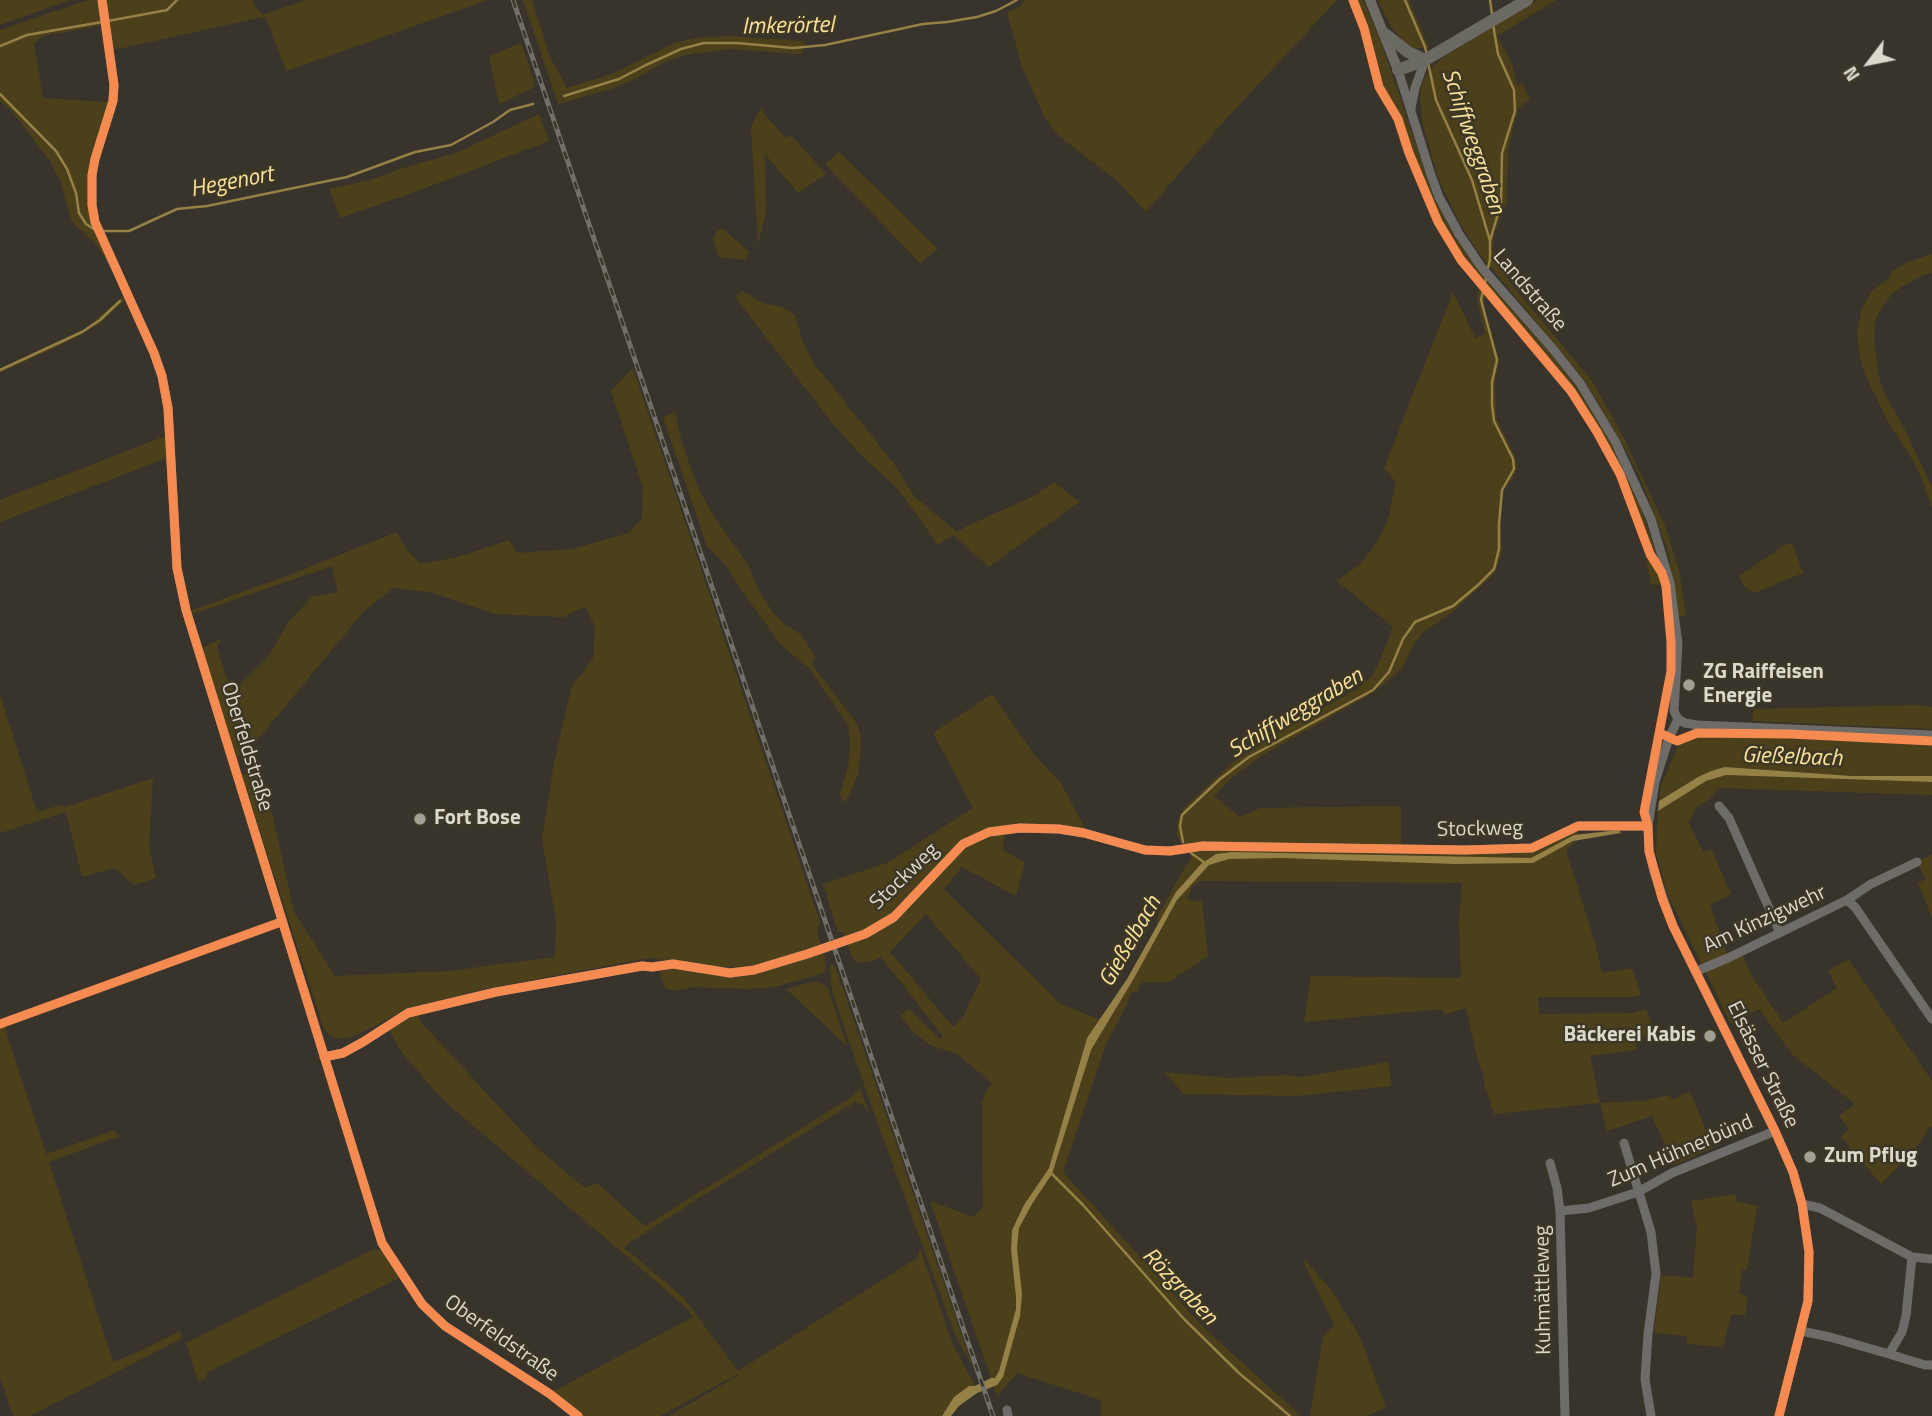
<!DOCTYPE html>
<html>
<head>
<meta charset="utf-8">
<style>
  body { margin:0 }
  #map { position:relative; width:1932px; height:1416px; overflow:hidden; background:#38342b; font-family:"Titillium Web",sans-serif }
  canvas { display:block }
  .north { position:absolute; left:1834px; top:28px; width:70px; height:70px; -webkit-text-stroke:5px #3d3726; paint-order:stroke; rotate:238deg; font-size:19px; font-weight:700; line-height:28px; text-align:center; color:#dbd8cd }
  .north::after { content:''; display:block; margin:auto; width:24px; height:32px; background:#dbd8cd; clip-path:polygon(50% 0,100% 100%,50% 72%,0 100%) }
</style>
</head>
<body>
<div id="map">
<canvas width="1932" height="1416"></canvas>
<div class="north">N</div>
</div>
<script>
const c = document.querySelector('canvas').getContext('2d');
c.lineJoin = 'round';
function fillPath(path, color) { c.fillStyle = color; c.fill(path, 'evenodd'); }
const toPath = rows => new Path2D(rows.map(r => 'M' + r).join(''));
function stroke(path, color, width, dash) { c.strokeStyle = color; c.lineWidth = width; c.lineCap = dash ? 'butt' : 'round'; c.setLineDash(dash || []); c.stroke(path); }
function drawText(font, color, halo, rows, align = 'center') {
  c.font = font + ' "Titillium Web",sans-serif'; c.lineWidth = 5; c.setLineDash([]); c.textBaseline = 'middle'; c.strokeStyle = halo; c.fillStyle = color; for (const [text, x, y, turn = 0] of rows) {
    c.save(); c.translate(x, y); c.rotate((+turn || 0) * Math.PI / 180); c.textAlign = isNaN(turn) ? turn : align; if (halo) c.strokeText(text, 0, 0); c.fillText(text, 0, 0); c.restore();
  }
}
const green = toPath([
  [0,0,70,0,0,25],
  [88,0,97,0,102,25,43,36,34,43,43,98,108,102,104,123,88,181,87,200,91,220,113,270,96,244,74,224,70,216,60,180,49,160,11,110,0,101,0,30],
  [105,0,252,0,262,15,306,0,488,0,286,71,267,20,263,17,118,49,114,47,111,41],
  [523,0,532,0,550,57,567,88,615,73,674,43,696,38,730,36,804,41,802,54,730,49,691,54,666,61,640,76,614,88,558,104],
  [1025,0,1337,0,1225,120,1146,212,1115,179,1060,137,1046,120,1022,67,1007,12,1020,6],
  [1351,0,1363,0,1381,42,1429,183,1449,226,1479,271,1555,358,1589,404,1612,442,1641,508,1660,564,1662,583,1651,585,1645,550,1636,523,1623,488,1598,441,1554,373,1485,292,1484,307,1499,359,1495,383,1496,417,1515,457,1517,466,1513,477,1504,490,1500,523,1502,552,1495,573,1451,613,1421,634,1410,651,1403,667,1386,683,1367,696,1261,756,1230,779,1214,796,1240,817,1260,808,1401,806,1401,851,1511,854,1534,852,1577,831,1577,835,1531,858,1222,853,1201,864,1194,871,1176,892,1157,927,1158,915,1184,869,1191,860,1191,853,1177,837,1177,823,1184,808,1232,763,1281,731,1357,689,1371,677,1379,663,1393,627,1337,581,1359,565,1370,552,1382,533,1389,515,1396,482,1384,468,1453,292,1475,338,1485,334,1477,298,1480,282,1461,260,1438,222,1409,153,1398,119,1379,87,1364,29],
  [1378,0,1409,0,1429,48,1413,48,1404,42,1390,25],
  [1537,0,1556,0,1497,36,1512,64,1517,85,1522,83,1530,99,1518,108,1508,150,1507,203,1494,233,1492,249,1500,268,1512,285,1592,381,1625,440,1666,528,1679,571,1686,615,1678,617,1671,565,1667,548,1640,477,1622,443,1583,378,1478,252,1460,223,1438,178,1422,121,1420,97,1422,84,1426,75,1442,58],
  [521,43,535,84,531,89,499,104,489,56],
  [760,109,786,138,791,135,826,174,798,193,765,154,766,213,758,245,751,127],
  [539,114,549,141,412,193,340,218,329,189,370,180,403,168,456,153],
  [839,152,938,249,920,263,825,164],
  [723,229,749,252,746,260,719,257,713,239,717,231],
  [1932,254,1932,273,1923,275,1901,287,1892,294,1882,307,1876,318,1874,337,1878,374,1884,393,1904,428,1932,487,1932,508,1922,479,1913,461,1886,418,1864,372,1860,357,1857,332,1862,308,1872,291,1889,278,1891,272,1908,262],
  [742,291,763,303,782,307,795,315,803,343,813,362,894,464,914,496,957,532,969,525,1034,496,1054,482,1079,502,989,567,953,535,938,545,899,490,861,455,833,424,735,297],
  [121,298,127,298,99,324,65,343,0,373,0,369,86,328],
  [633,368,820,922,817,934,821,944,763,964,732,967,715,967,649,958,485,989,405,1009,373,1027,349,1038,333,1038,324,1029,242,775,252,770,266,786,294,912,335,976,449,971,555,957,556,920,542,839,554,763,572,685,593,659,595,626,585,606,564,617,495,614,433,593,394,588,364,611,264,732,237,758,201,648,221,639,217,647,226,678,234,691,268,657,289,621,312,597,338,592,332,566,193,614,192,610,292,574,397,532,405,547,420,564,458,557,509,540,517,553,572,549,629,533,642,518,643,487,611,391],
  [675,412,682,443,698,488,713,515,748,565,760,593,774,614,784,624,800,634,816,657,811,663,855,721,860,732,861,744,858,775,846,801,843,801,840,795,849,763,850,737,848,725,809,668,782,646,742,591,724,563,707,547,663,417],
  [168,435,169,457,0,522,0,500],
  [1792,543,1803,573,1754,593,1745,587,1739,576,1785,545],
  [992,694,1036,757,1061,783,1086,831,1005,827,1003,850,1025,862,1016,896,962,867,944,889,1059,1003,1100,1020,1087,1038,1084,1047,1049,1168,1024,1205,1012,1230,1011,1250,1016,1297,1016,1310,999,1371,995,1378,991,1378,930,1201,973,1217,983,1207,982,1103,986,1090,992,1083,956,1053,932,1046,913,1032,900,1016,909,1009,940,1039,943,1036,881,957,872,961,856,963,851,954,843,932,838,932,823,884,887,863,973,808,933,733],
  [926,914,981,979,963,1017,953,1027,890,952],
  [0,695,37,812,61,805,65,807,153,778,149,847,156,878,134,885,114,868,82,877,66,812,0,833],
  [1916,705,1932,707,1932,729,1752,721,1754,709],
  [1701,734,1932,745,1932,776,1852,776,1725,767,1711,771,1698,777,1659,801,1661,786,1680,741],
  [1726,775,1932,782,1932,795,1719,788,1707,801,1697,807,1688,822,1703,852,1711,849,1731,894,1710,905,1728,958,1741,952,1752,976,1783,1023,1837,988,1828,971,1848,959,1932,1081,1932,1127,1930,1127,1914,1151,1881,1184,1841,1137,1849,1129,1839,1116,1855,1104,1793,1055,1759,1009,1731,1024,1667,893,1656,852,1658,811,1706,781],
  [1578,840,1566,850,1596,946,1602,973,1632,968,1641,995,1635,997,1538,997,1539,1014,1634,1013,1646,1009,1655,1034,1635,1040,1637,1050,1590,1056,1600,1103,1644,1101,1669,1095,1672,1099,1690,1092,1713,1148,1674,1165,1652,1116,1607,1131,1600,1103,1494,1114,1484,1083,1483,1073,1478,1061,1466,1008,1445,1014,1441,1009,1304,1022,1311,976,1461,978,1459,922,1462,883,1200,881,1192,887,1187,899,1202,902,1208,956,1169,982,1143,982,1138,987,1138,992,1131,992,1126,1006,1105,1047,1063,1172,1204,1328,1301,1416,1101,1416,1101,1400,1017,1373,997,1396,993,1385,997,1385,1017,1329,1019,1269,1017,1248,1019,1228,1032,1204,1049,1180,1091,1050,1133,980,1177,900,1201,871,1209,865,1224,859,1236,858,1314,858,1455,864,1533,863,1563,846],
  [1932,854,1932,918,1918,883,1926,879,1917,862],
  [822,951,825,957,826,967,824,973,775,987,747,989,694,987,674,991,665,988,660,976,662,969,665,968,761,972,778,967],
  [830,964,835,966,973,1368,956,1337,875,1116,833,994,831,983],
  [816,981,821,983,828,988,847,1046,786,989],
  [421,1013,419,1020,538,1149,585,1188,597,1183,645,1226,853,1096,860,1088,870,1114,863,1105,855,1102,696,1200,625,1246,625,1248,683,1297,738,1371,917,1258,920,1248,952,1343,975,1386,954,1397,942,1416,669,1416,739,1375,734,1376,660,1416,582,1416,552,1392,693,1317,685,1307,644,1271,443,1100,400,1050,389,1030,407,1017],
  [5,1025,7,1035,46,1154,115,1130,118,1137,49,1162,113,1362,140,1351,180,1331,181,1339,30,1416,13,1416,0,1377,0,1027],
  [1388,1062,1392,1086,1296,1096,1184,1094,1164,1072,1228,1078,1288,1075,1302,1077],
  [1736,1194,1736,1201,1757,1206,1747,1270,1742,1270,1739,1293,1748,1297,1745,1315,1731,1315,1723,1347,1687,1344,1687,1336,1654,1333,1661,1275,1693,1278,1697,1227,1691,1201],
  [374,1249,386,1252,401,1277,208,1372,205,1379,198,1381,186,1343],
  [1302,1258,1331,1289,1360,1337,1386,1407,1367,1416,1310,1416,1323,1337,1334,1325]
]);
const water = toPath([
  [1725,767,1852,776,1932,776,1932,782,1726,775,1706,781,1658,811,1659,801,1698,777,1711,771],
  [1619,830,1621,833,1573,841,1533,863,1455,864,1281,858,1229,859,1209,865,1177,900,1133,980,1091,1050,1052,1174,1032,1204,1019,1228,1017,1248,1022,1294,1020,1316,1003,1377,997,1385,977,1393,959,1406,951,1416,942,1416,954,1397,969,1386,975,1386,991,1378,995,1378,999,1371,1016,1309,1016,1297,1011,1250,1012,1230,1024,1205,1049,1168,1087,1038,1127,979,1176,892,1201,864,1216,854,1232,852,1531,858,1574,835]
]);
const stream = toPath([
  [1405,0,1425,47,1427,55],
  [1490,0,1492,14],
  [108,21,167,10,177,0],
  [0,46,27,35,102,22],
  [1428,62,1436,100,1472,180,1490,241,1490,260,1487,271],
  [0,94,56,151,67,169,76,193,79,213,86,224,95,230],
  [564,96,619,79,646,65,681,49,704,43,737,43,793,48,825,45,923,24,947,22,977,17,996,11,1017,0],
  [102,231,129,231,177,209,207,206,347,177,415,152,451,145,493,122,510,110,533,104],
  [1490,241,1501,203,1502,153,1515,111,1514,90,1498,54,1493,24],
  [0,370,82,332,100,320,120,301],
  [1183,842,1180,826,1182,815,1220,779,1249,757,1373,690,1389,672,1403,639,1415,622,1453,606,1478,585,1494,569,1499,549,1499,524,1502,490,1514,469,1513,459,1494,421,1492,404,1492,382,1497,360,1481,300,1486,278],
  [1191,853,1205,863],
  [1052,1174,1083,1205,1184,1319,1239,1373,1290,1416]
]);
const minor = toPath([
  [102,0,114,85,113,101,95,159,92,175,92,205,95,222,154,353,162,376,168,408,177,568,186,610,382,1243,422,1304,445,1326,550,1394,578,1416],
  [1398,70,1431,175,1439,197,1459,234,1482,268,1553,349,1580,383,1615,441,1651,519,1670,583,1678,644,1674,711,1678,719],
  [1411,108,1415,88,1425,60],
  [1678,719,1669,738,1655,782,1648,826,1649,851,1654,872,1673,926,1775,1131,1793,1172,1802,1204,1809,1252,1808,1301,1779,1416],
  [1678,719,1685,723,1697,725,1932,735],
  [1719,806,1729,818,1780,933],
  [1847,900,1871,884,1917,862],
  [1697,971,1728,958,1847,900,1855,907,1932,1019],
  [324,1057,343,1053,363,1042,408,1013,496,992,642,966,652,967,673,964,730,973,754,970,807,954,865,934,894,917,963,844,989,832,1020,828,1059,829,1084,833,1145,850,1170,851,1203,846,1465,850,1532,848,1578,826,1648,826],
  [1624,1143,1651,1232,1656,1274,1648,1334,1645,1379,1651,1416],
  [1550,1163,1557,1188,1560,1211,1565,1416],
  [1802,1204,1820,1208,1912,1257,1906,1316,1902,1332,1889,1354,1925,1365,1932,1365],
  [1560,1211,1589,1208,1638,1192,1672,1173,1775,1131],
  [1912,1257,1932,1259],
  [1801,1331,1830,1337,1889,1354],
  [1007,1410,1008,1416]
]);
const major = toPath([
  [1370,0,1398,70]
]);
const highway = toPath([
  [1385,34,1408,52,1425,60],
  [1398,70,1425,60,1527,0]
]);
const rail = toPath([
  [513,0,993,1416]
]);
const cycleway = toPath([
  [102,0,114,85,113,101,95,159,92,175,92,205,95,222,154,353,162,376,168,408,177,568,186,610,382,1243,422,1304,445,1326,550,1394,578,1416],
  [1353,0,1364,28,1379,87,1398,119,1409,153,1438,222,1461,260,1571,391,1597,432,1620,474,1650,554,1662,573,1666,586,1671,642,1671,671,1644,812,1648,826,1649,851,1662,898,1673,926,1775,1131,1793,1172,1802,1204,1809,1252,1808,1301,1779,1416],
  [1660,733,1677,741,1697,733,1790,734,1932,741],
  [0,1024,281,922],
  [324,1057,343,1053,363,1042,408,1013,496,992,642,966,652,967,673,964,730,973,754,970,807,954,865,934,894,917,963,844,989,832,1020,828,1059,829,1084,833,1145,850,1170,851,1203,846,1465,850,1532,848,1578,826,1648,826]
]);
const markers = [
  [1689,685,7,"#a29f94"],
  [420,819,7,"#a29f94"],
  [1710,1036,7,"#a29f94"],
  [1810,1157,7,"#a29f94"]
];
const streetNames = [
  ["Landstraße",1529,291,49],
  ["Oberfeldstraße",246,747,73],
  ["Stockweg",1480,830,-1],
  ["Stockweg",905,877,-44],
  ["Am Kinzigwehr",1765,920,-25],
  ["Elsässer Straße",1762,1065,64],
  ["Zum Hühnerbünd",1681,1152,-23],
  ["Kuhmättleweg",1544,1290,-91],
  ["Oberfeldstraße",501,1339,35]
];
const poiNames = [
  ["ZG Raiffeisen",1703,673],
  ["Energie",1703,697],
  ["Fort Bose",434,819],
  ["Bäckerei Kabis",1696,1036,"right"],
  ["Zum Pflug",1824,1157]
];
const waterNames = [
  ["Imkerörtel",788,27,-1],
  ["Schiffweggraben",1472,142,71],
  ["Hegenort",232,183,-11],
  ["Schiffweggraben",1296,714,-31],
  ["Gießelbach",1792,758,2],
  ["Gießelbach",1131,942,-60],
  ["Rözgraben",1179,1287,46]
];
fillPath(green, '#4c401b');
fillPath(water, '#958146');
stroke(stream, '#958146', 2.5);
stroke(minor, '#6e6c68', 9);
stroke(major, '#6f6c66', 10);
stroke(highway, '#6b6a62', 12);
stroke(rail, '#706f6a', 5);
stroke(rail, '#3d3726', 2.5, [8]);
stroke(cycleway, '#f68b52', 9);
for (const [x, y, r, color] of markers) { const dot = new Path2D(); dot.arc(x, y, r, 0, 2 * Math.PI); c.fillStyle = color; c.fill(dot); stroke(dot, '#3d3726', 2.5); }
drawText('21px', '#dbd8cd', '#3d3726', streetNames);
drawText('bold 21px', '#dbd8cd', '#3d3726', poiNames, 'left');
drawText('italic 23px', '#fbe29a', '#3d3726', waterNames);
</script>
</body>
</html>
